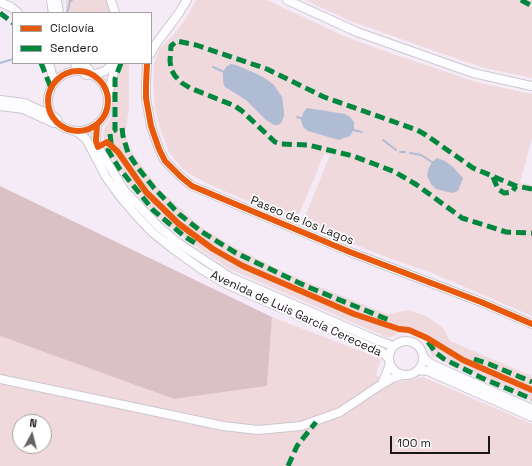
<!DOCTYPE html>
<html>
<head>
<meta charset="utf-8">
<style>
  body { margin:0 }
  #map { position:relative; width:532px; height:466px; overflow:hidden; background:#f4ebf6; font-family:"Space Grotesk",sans-serif }
  canvas { display:block }
  .legend { position:absolute; left:12px; top:12px; width:140px; height:52px; box-sizing:border-box; background:#fff; border:1px solid #a4a1a4; margin:0; padding:5px 7px; list-style:none; font-size:12px; color:#1b151c }
  .legend li { display:flex; align-items:center; gap:8px; height:20px }
  .legend b { width:20px; border:1px solid #a4a1a4 }
  .north { position:absolute; left:12px; top:414px; width:40px; height:40px; box-sizing:border-box; background:#fff; border:1px solid #a4a1a4; border-radius:50%; rotate:7deg; font-size:11px; font-weight:700; line-height:16px; text-align:center; color:#1b151c }
  .north::after { content:''; display:block; margin:auto; width:14px; height:18px; background:#676068; clip-path:polygon(50% 0,100% 100%,50% 72%,0 100%) }
  .scale { position:absolute; left:390px; top:436px; width:100px; height:18px; box-sizing:border-box; border:2px solid #1b151c; border-top:0; padding-left:5px; font-size:12px; line-height:14px; white-space:nowrap; color:#1b151c; -webkit-text-stroke:3px #fff; paint-order:stroke }
</style>
</head>
<body>
<div id="map">
<canvas width="532" height="466"></canvas>
<ul class="legend">
<li><b style="height:5px;background:#e8590c"></b>Ciclovía</li>
<li><b style="height:5px;background:#00873e"></b>Sendero</li>
</ul>
<div class="north">N</div>
<div class="scale">100 m</div>
</div>
<script>
const c = document.querySelector('canvas').getContext('2d');
c.lineJoin = 'round';
function fillPath(path, color) { c.fillStyle = color; c.fill(path, 'evenodd'); }
const toPath = rows => new Path2D(rows.map(r => 'M' + r).join(''));
function stroke(path, color, width, dash) { c.strokeStyle = color; c.lineWidth = width; c.lineCap = dash ? 'butt' : 'round'; c.setLineDash(dash || []); c.stroke(path); }
function drawText(font, color, halo, rows, align = 'center') {
  c.font = font + ' "Space Grotesk",sans-serif'; c.lineWidth = 3.5; c.setLineDash([]); c.textBaseline = 'middle'; c.strokeStyle = halo; c.fillStyle = color; for (const [text, x, y, turn = 0] of rows) {
    c.save(); c.translate(x, y); c.rotate((+turn || 0) * Math.PI / 180); c.textAlign = isNaN(turn) ? turn : align; if (halo) c.strokeText(text, 0, 0); c.fillText(text, 0, 0); c.restore();
  }
}
const green = toPath([
  [66,0,106,0,110,13,66,13],
  [196,0,267,0,346,37,393,54,476,82,532,94,532,138,520,183,532,185,532,316,432,273,389,258,302,224,330,155,324,154,296,222,206,183,188,173,180,166,169,152,159,125,155,109,153,84,154,64,160,48,175,33,187,17],
  [305,0,532,0,532,78,484,68,409,42,348,20],
  [120,63,129,63,129,108,125,135,127,140,134,155,157,187,201,227,234,247,290,275,382,312,388,314,408,310,426,316,443,328,450,341,532,376,532,401,432,356,429,346,424,338,414,333,399,333,391,337,386,337,230,269,201,250,170,227,149,207,132,188,118,168,106,144,103,136,104,129,109,121,113,110,113,88,115,76],
  [272,317,381,359,376,375,395,383,423,377,532,424,532,466,0,466,0,336,174,399,267,386],
  [20,422,44,422,44,446,20,446]
]);
const forest = toPath([
  [0,186,272,317,267,386,174,399,0,336]
]);
const water = toPath([
  [231,64,236,65,255,73,266,79,274,85,282,97,284,111,284,116,281,123,278,125,274,125,265,119,246,100,225,87,223,82,223,72,226,67],
  [307,108,345,114,350,117,354,122,354,129,350,136,339,140,308,131,303,127,301,120,303,113],
  [437,158,445,161,453,167,463,178,458,191,452,193,436,189,431,184,427,176,428,170,432,162]
]);
const stream = toPath([
  [67,13,70,1,72,0],
  [0,63,13,59],
  [213,67,226,73],
  [297,117,304,119],
  [353,130,362,132],
  [383,140,396,150],
  [400,152,405,152],
  [410,153,421,155,432,162]
]);
const street = toPath([
  [111,0,115,13],
  [287,0,357,32,473,73,532,86],
  [0,2,11,7,18,13],
  [151,53,156,44,179,13,187,0],
  [49,63,54,82],
  [147,63,146,85,146,98,151,126,159,149,165,161,181,177,192,186,350,252,481,302,532,324],
  '48 101a30 30 0 1 1 60 0a30 30 0 1 1-60 0Z',
  [93,75,105,71,114,63],
  [108,95,116,63],
  [97,124,96,141,98,147,124,190,158,226,177,242,230,277,374,339,393,346],
  [76,131,86,139,106,177,119,195,135,214,152,232,172,248,201,269,226,284,382,352,388,358],
  '389 358a17 17 0 1 1 34 0a17 17 0 1 1-34 0Z',
  [423,357,431,364,532,409],
  [418,370,428,371,532,417],
  [0,379,223,426,258,430,301,426,340,412,382,384,393,378,403,375],
  [382,384,390,364]
]);
const highway = toPath([
  [54,0,56,13],
  [78,63,87,72],
  [0,103,24,106,54,120]
]);
const quiet = toPath([
  [521,0,532,6],
  [0,13,13,23],
  [41,63,51,88],
  [121,63,115,79,115,130,110,133,111,143,108,150,119,168,153,210,184,236,198,245],
  [122,128,123,136,128,153,138,168,154,188,179,214,202,232,236,253,308,287,389,320],
  [493,177,498,189,504,193,512,192,516,186],
  [532,189,516,186,473,168,426,135,417,130,324,97,267,69,196,45,177,41,171,46,170,61,171,69,175,76,182,83,190,88,235,106,242,111,275,142,281,144,308,145,353,156,377,165,395,172,417,185,462,218,506,232,532,233],
  [428,342,436,353,444,359,482,378,532,399],
  [474,359,489,364,532,382],
  [288,466,297,446,316,422]
]);
const cycleway = toPath([
  [147,63,146,85,146,98,151,126,159,149,165,161,181,177,192,186,350,252,481,302,532,324],
  '48 101a30 30 0 1 1 60 0a30 30 0 1 1-60 0Z',
  [97,124,96,141,98,147,107,142,118,152,146,192,179,224,213,249,243,266,354,314,399,329,409,330,427,338,463,360,532,390]
]);
const streetNames = [
  ["Paseo de los Lagos",302,221,22],
  ["Avenida de Luis García Cereceda",296,314,25]
];
fillPath(green, '#f0d9dd');
fillPath(forest, '#dbc1c6');
fillPath(water, '#b0bcd3');
stroke(stream, '#b0bcd3', 2);
stroke(street, '#cdc7cf', 10);
stroke(highway, '#cdc7cf', 16);
stroke(street, '#fdfcfe', 8);
stroke(highway, '#fdfcfe', 14);
stroke(quiet, '#00873e', 5, [10, 5]);
stroke(cycleway, '#e8590c', 6);
drawText('12px', '#1b151c', '#fff', streetNames);
</script>
</body>
</html>
